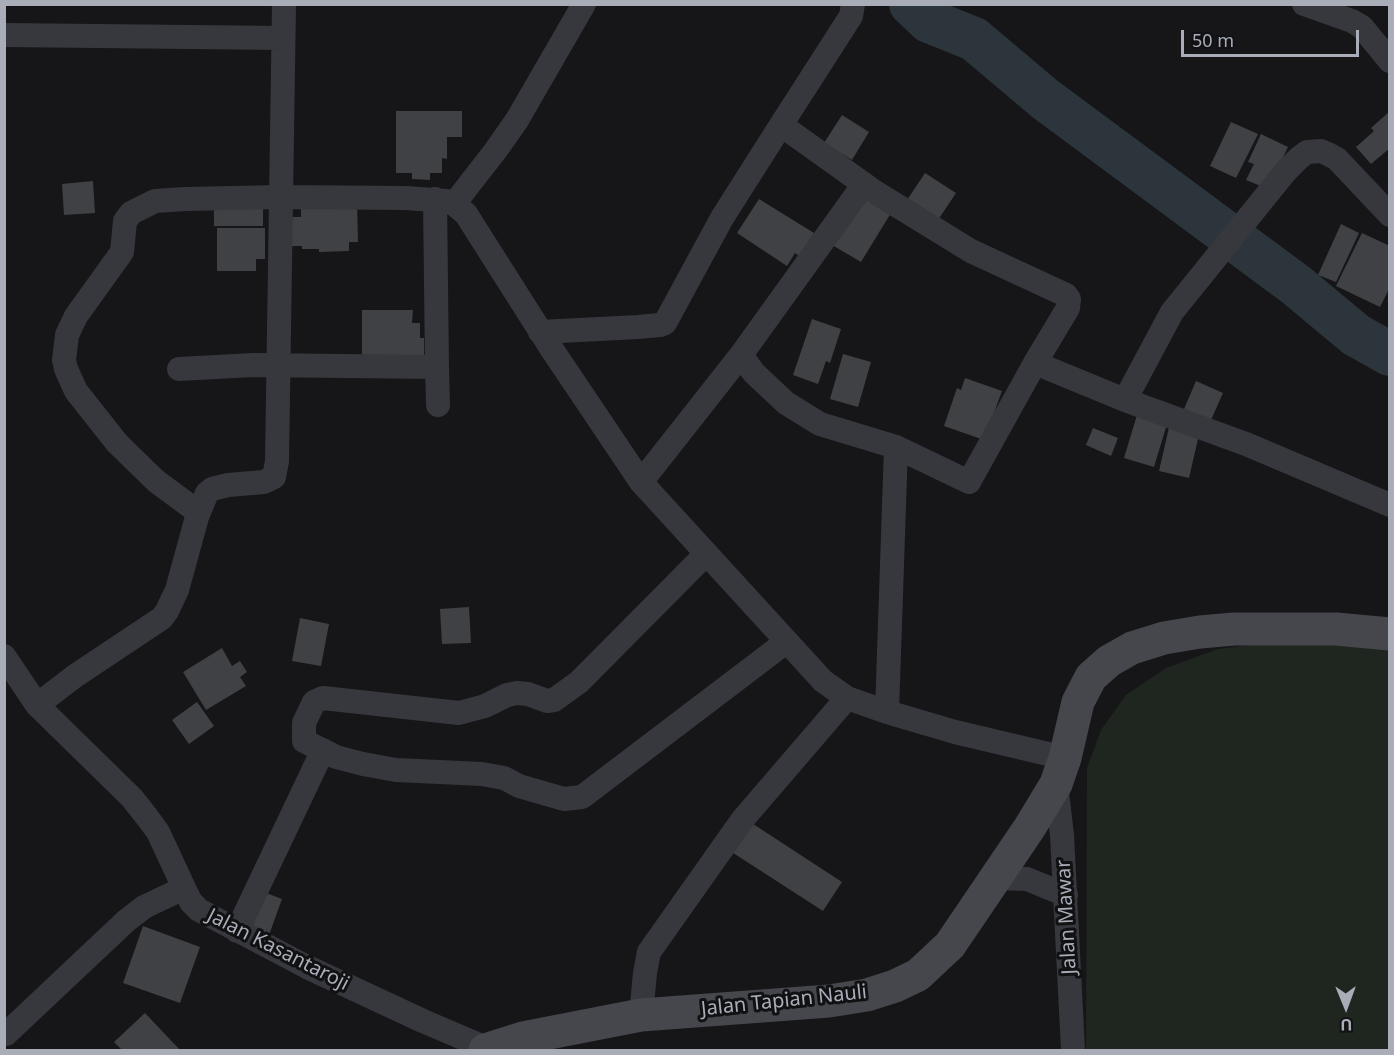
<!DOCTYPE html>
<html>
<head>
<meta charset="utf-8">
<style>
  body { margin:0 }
  #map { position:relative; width:1394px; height:1055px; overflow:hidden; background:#161618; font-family:"Noto Sans",sans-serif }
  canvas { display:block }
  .frame { position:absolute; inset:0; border:6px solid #a8adb8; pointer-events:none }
  .north { position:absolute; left:1316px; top:977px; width:60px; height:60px; -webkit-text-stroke:4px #111113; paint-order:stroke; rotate:179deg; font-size:16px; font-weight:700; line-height:24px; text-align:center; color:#a8adb8 }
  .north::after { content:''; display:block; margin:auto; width:21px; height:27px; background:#a8adb8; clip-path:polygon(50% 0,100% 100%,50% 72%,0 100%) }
  .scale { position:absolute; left:1181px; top:30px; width:178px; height:27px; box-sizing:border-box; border:3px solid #a8adb8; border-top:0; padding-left:8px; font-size:18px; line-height:21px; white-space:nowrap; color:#a8adb8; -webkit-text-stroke:4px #111113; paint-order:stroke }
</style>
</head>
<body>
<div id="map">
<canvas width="1394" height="1055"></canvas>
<div class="frame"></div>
<div class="north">U</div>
<div class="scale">50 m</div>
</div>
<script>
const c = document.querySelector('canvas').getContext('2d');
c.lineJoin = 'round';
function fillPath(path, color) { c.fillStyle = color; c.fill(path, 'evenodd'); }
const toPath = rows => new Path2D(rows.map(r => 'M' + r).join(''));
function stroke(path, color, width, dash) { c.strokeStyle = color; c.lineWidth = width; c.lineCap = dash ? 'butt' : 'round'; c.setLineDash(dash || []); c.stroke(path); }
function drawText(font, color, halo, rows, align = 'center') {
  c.font = font + ' "Noto Sans",sans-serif'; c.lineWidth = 6; c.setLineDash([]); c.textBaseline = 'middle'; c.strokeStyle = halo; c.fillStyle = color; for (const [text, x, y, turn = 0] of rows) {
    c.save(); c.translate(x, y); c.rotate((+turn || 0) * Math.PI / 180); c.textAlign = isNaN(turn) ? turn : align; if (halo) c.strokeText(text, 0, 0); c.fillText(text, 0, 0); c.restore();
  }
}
const green = toPath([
  [1275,642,1389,642,1389,1050,1086,1050,1087,768,1101,730,1126,695,1166,668,1218,649]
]);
const river = toPath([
  [911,4,929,21,974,39,1045,99,1296,285,1356,335,1390,354]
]);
const building = toPath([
  [396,111,462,111,462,137,447,137,447,159,442,158,442,173,430,173,430,180,412,179,412,173,396,173],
  [1390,111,1390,148,1371,164,1356,147,1374,131,1371,128],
  [842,115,869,132,852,160,824,143],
  [1231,122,1258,134,1236,178,1210,166],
  [1261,134,1288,147,1268,189,1246,180,1254,164,1248,162],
  [925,173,956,193,938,220,907,200],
  [93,181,95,213,64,215,62,184],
  [866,191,894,208,861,262,832,245],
  [759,199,814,233,799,256,795,253,787,266,737,233],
  [214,200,263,200,263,226,214,226],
  [357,202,358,242,349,242,349,251,319,252,319,249,302,249,302,246,290,246,289,217,301,217,301,203],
  [1341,224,1359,233,1336,282,1318,275],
  [217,228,265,228,265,259,256,259,256,271,217,271],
  [1362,233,1390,246,1390,287,1380,307,1336,286],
  [362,310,413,310,412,323,420,323,420,338,424,338,424,359,362,358],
  [812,319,841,329,830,363,826,361,818,384,793,375],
  [843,354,871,362,858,407,830,399],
  [965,378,1002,391,984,440,944,426,957,388,961,390],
  [1196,381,1223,393,1211,420,1184,409],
  [1137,415,1167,424,1154,467,1124,458],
  [1170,423,1200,430,1189,478,1159,471],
  [1093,428,1118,438,1111,456,1086,445],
  [469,607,471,643,442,644,440,609],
  [300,618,329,624,321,666,292,661],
  [222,648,232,666,240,661,247,672,240,677,246,686,206,710,183,672],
  [197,702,214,726,189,744,172,720],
  [747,820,842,882,823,911,727,849],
  [261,891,282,899,269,935,247,927],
  [143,926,200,947,180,1003,123,983],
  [145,1013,180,1050,122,1050,114,1042]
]);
const street = toPath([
  [853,4,851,16,781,125,875,192,971,251,1066,295,1069,299,1068,308,1035,363,1125,400],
  [1304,4,1352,21,1362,27,1390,61],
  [4,35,283,38],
  [864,184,741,355,754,373,786,403,820,424,896,447,969,482,1035,363],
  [454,204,496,150,517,120,584,4],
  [1390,215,1337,159,1328,154,1321,151,1307,152,1299,158,1286,171,1172,312,1125,400,1246,444,1390,505],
  [540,332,638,327,660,325,665,323,722,218,781,125],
  [437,367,438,405],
  [179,369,253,365,437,367,435,199],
  [641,482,741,355],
  [198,512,156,481,117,443,76,391,66,369,64,360,67,335,76,316,122,252,125,221,131,213,155,201,185,199,280,197,406,198,446,201,454,204,466,214,551,348,641,482,823,681,847,698,887,712,955,732,1065,758],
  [706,554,579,682,554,700,547,701,528,694,517,693,507,695,485,706,459,713,323,698,314,702,304,723,304,741,336,757,363,764,396,770,482,774,504,778,519,786,564,799,582,797,786,642],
  [4,656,37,705,132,798,147,817,158,832,184,888,191,902,199,910,307,967,423,1021,491,1050],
  [37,705,75,676,162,618,167,611,177,590,197,517,207,493,212,489,228,485,264,482,274,477,277,461,284,4],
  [887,712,896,447],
  [1056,784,1062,835,1073,1050],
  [994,878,1027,879,1066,895],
  [237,931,323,750],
  [641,1015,645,973,649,952,743,819,847,698],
  [6,1034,126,921,144,907,184,888]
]);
const secondary = toPath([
  [485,1050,523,1038,641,1015,829,1001,867,995,895,986,918,975,950,945,1030,827,1056,784,1065,758,1078,702,1091,677,1109,661,1132,648,1164,638,1200,632,1234,629,1336,629,1390,634]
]);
const streetNames = [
  ["Jalan Mawar",1067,917,-93],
  ["Jalan Kasantaroji",278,950,27],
  ["Jalan Tapian Nauli",784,1001,-6]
];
fillPath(green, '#1e261f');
stroke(river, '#2c353c', 44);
fillPath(building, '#404145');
stroke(street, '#37383d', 24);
stroke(secondary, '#45474d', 33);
drawText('20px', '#a8adb8', '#111113', streetNames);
</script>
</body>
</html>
